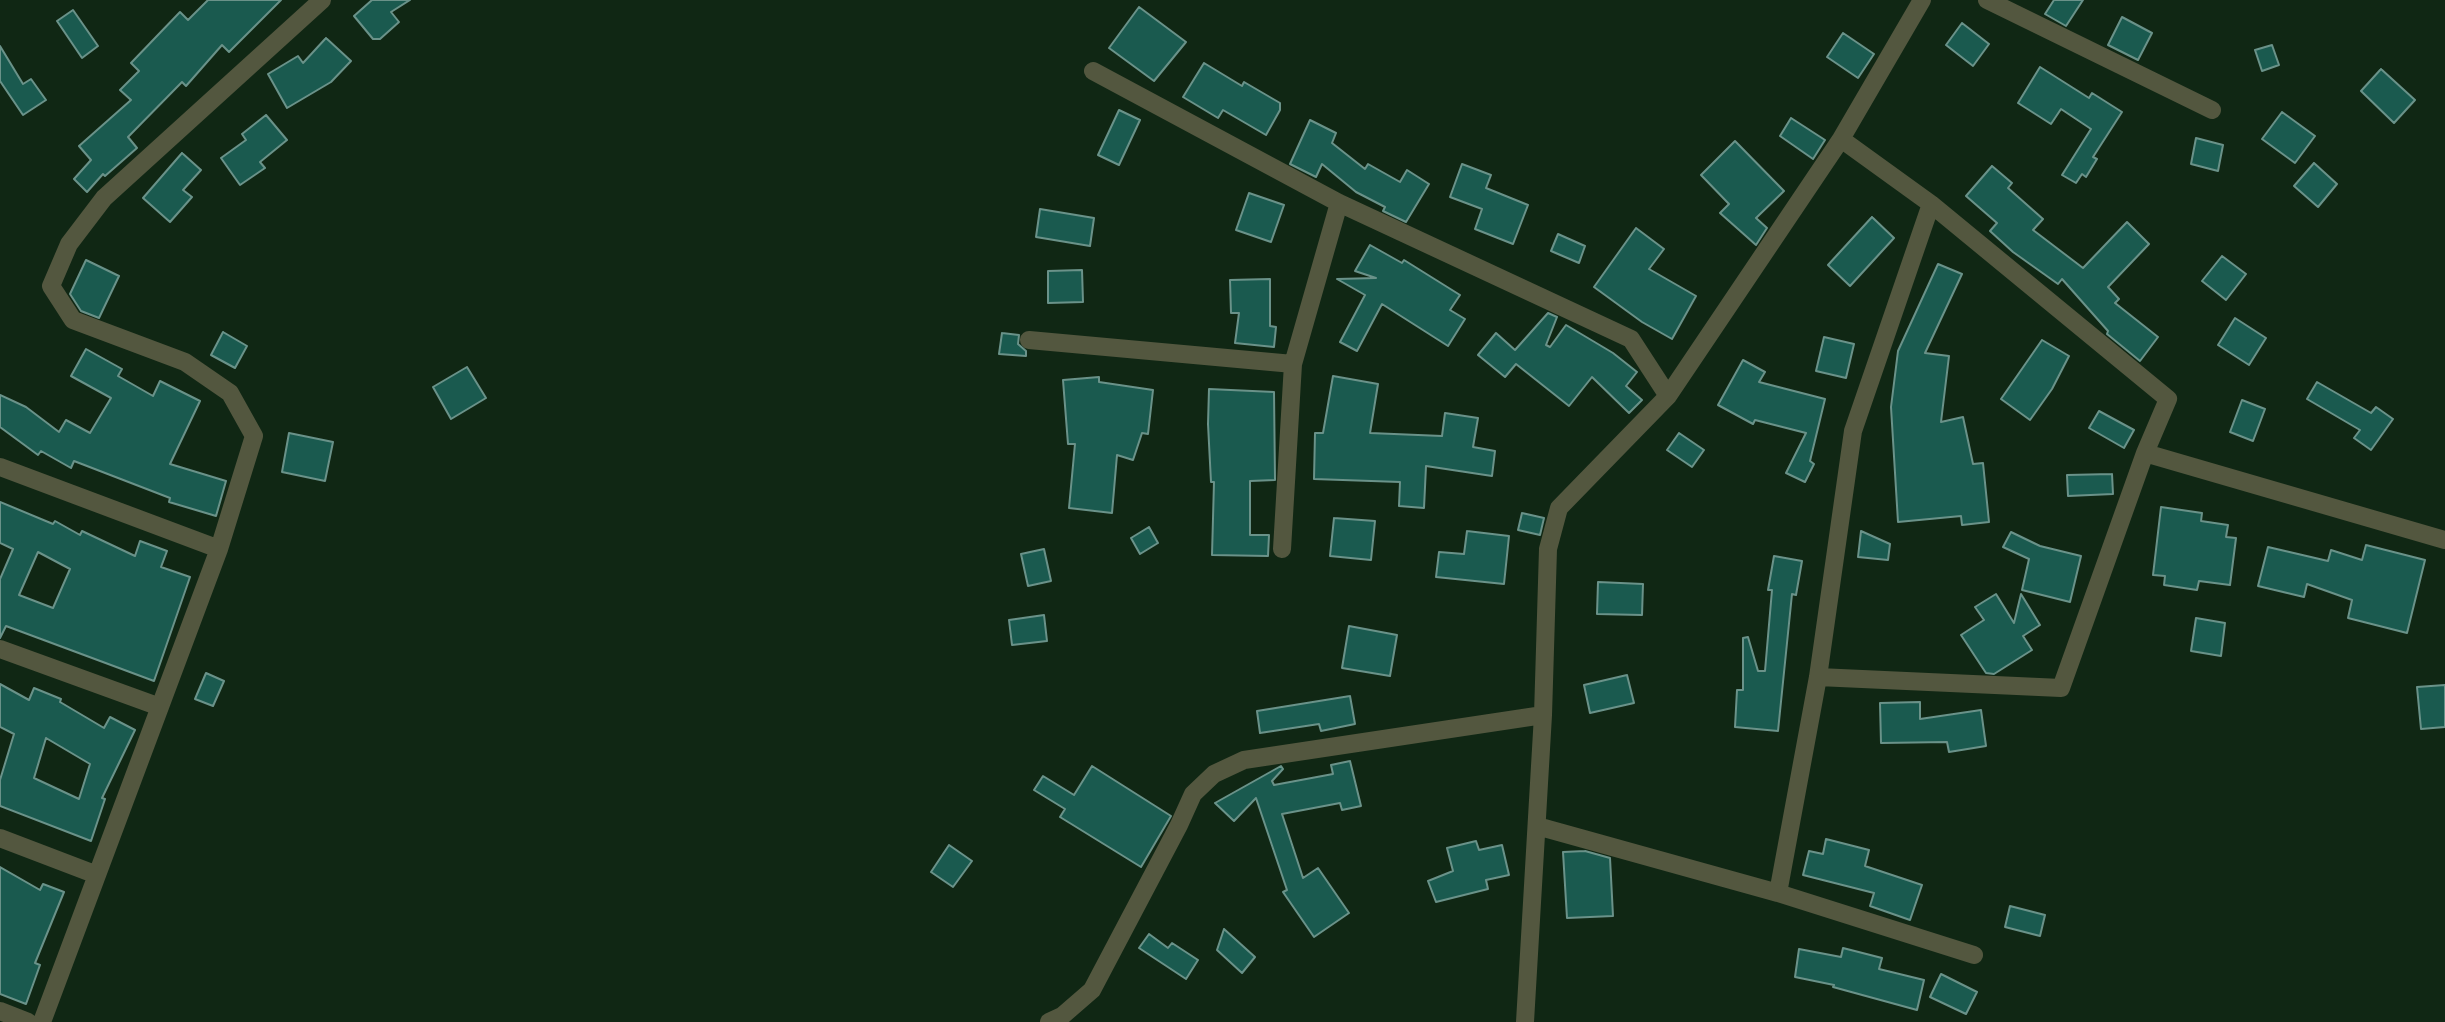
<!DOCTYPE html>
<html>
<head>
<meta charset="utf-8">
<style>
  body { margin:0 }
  canvas { display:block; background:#102714 }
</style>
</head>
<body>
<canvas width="2445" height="1022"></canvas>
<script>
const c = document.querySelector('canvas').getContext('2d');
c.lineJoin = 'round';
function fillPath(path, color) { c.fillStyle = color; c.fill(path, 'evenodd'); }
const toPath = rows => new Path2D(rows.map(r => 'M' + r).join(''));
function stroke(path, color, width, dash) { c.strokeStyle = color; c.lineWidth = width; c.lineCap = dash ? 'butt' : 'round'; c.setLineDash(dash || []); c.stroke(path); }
const building = toPath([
  [208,0,281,0,229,52,222,45,186,86,182,82,128,137,137,148,105,176,103,174,87,192,74,179,91,160,79,146,131,100,120,90,139,71,131,63,180,12,188,20,208,0],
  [372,0,410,0,391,12,399,22,380,39,373,39,354,16,372,0],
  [2054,0,2083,0,2066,26,2045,14,2054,0],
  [1139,7,1186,42,1154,81,1109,48,1139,7],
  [73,10,98,46,82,58,57,21,73,10],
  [2122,17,2152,33,2138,60,2108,45,2122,17],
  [1962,23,1989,44,1973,66,1946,45,1962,23],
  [1843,33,1874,54,1858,78,1827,57,1843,33],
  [326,38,351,61,331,82,287,108,268,74,298,56,303,63,326,38],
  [2272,45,2279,65,2262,71,2255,50,2272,45],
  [0,46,23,84,31,79,46,100,23,115,0,81,0,46],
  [1204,63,1242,86,1244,82,1280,103,1280,110,1266,135,1223,110,1218,118,1183,97,1204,63],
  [2040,67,2089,98,2092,93,2122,112,2093,157,2097,159,2086,177,2082,174,2076,183,2062,175,2091,129,2061,109,2051,124,2018,103,2040,67],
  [2381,69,2415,100,2394,123,2361,91,2381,69],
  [1119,110,1140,120,1119,165,1098,155,1119,110],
  [2282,112,2315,136,2295,163,2262,139,2282,112],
  [266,115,287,140,260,162,265,168,240,185,221,158,246,140,242,134,266,115],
  [1791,118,1825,140,1813,159,1780,136,1791,118],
  [1310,120,1336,133,1332,143,1365,169,1368,164,1400,182,1407,170,1429,184,1406,222,1383,211,1385,207,1356,192,1322,164,1316,177,1290,164,1310,120],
  [2196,138,2223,145,2218,171,2191,164,2196,138],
  [1735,141,1784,191,1756,218,1767,228,1756,245,1720,213,1729,204,1701,175,1735,141],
  [182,153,201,170,183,190,192,197,170,222,143,198,182,153],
  [2314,163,2337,184,2318,207,2294,186,2314,163],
  [1462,164,1491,175,1486,188,1528,205,1513,244,1475,229,1482,209,1450,197,1462,164],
  [1992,166,2012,183,2008,188,2043,219,2033,230,2083,268,2127,222,2149,244,2108,287,2119,299,2115,303,2158,337,2140,361,2107,334,2108,331,2062,279,2058,284,2013,252,1990,231,1997,223,1966,196,1992,166],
  [1249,193,1284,205,1271,242,1236,230,1249,193],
  [1040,209,1094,218,1090,246,1036,237,1040,209],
  [1872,217,1894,238,1850,286,1828,265,1872,217],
  [1636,228,1664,249,1649,269,1696,296,1672,339,1642,322,1594,287,1636,228],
  [1558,234,1585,246,1579,263,1551,251,1558,234],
  [1370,245,1402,263,1404,260,1460,295,1450,310,1465,319,1448,346,1382,304,1357,351,1340,342,1365,295,1337,279,1376,278,1355,271,1370,245],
  [2222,256,2246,274,2226,300,2202,281,2222,256],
  [86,260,119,276,99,318,81,311,70,294,86,260],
  [1938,264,1962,274,1925,353,1949,356,1941,422,1963,417,1973,464,1983,463,1989,522,1962,525,1961,516,1898,522,1891,407,1898,351,1938,264],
  [1082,270,1083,302,1048,303,1048,271,1082,270],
  [1270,279,1270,326,1276,327,1274,347,1235,343,1239,313,1231,313,1230,280,1270,279],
  [1548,313,1557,317,1546,345,1550,347,1566,325,1613,353,1637,372,1626,386,1642,400,1629,413,1592,377,1569,406,1516,364,1505,377,1478,355,1496,333,1515,350,1548,313],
  [2235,318,2266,338,2249,365,2218,345,2235,318],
  [223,332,247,346,235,368,211,355,223,332],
  [1002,333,1019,335,1018,344,1026,351,1026,356,999,354,1002,333],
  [1824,337,1854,344,1846,378,1816,371,1824,337],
  [2042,340,2069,356,2052,389,2030,420,2001,399,2042,340],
  [86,349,122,369,118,376,153,396,160,381,200,401,170,464,226,481,216,516,169,502,170,498,74,461,71,468,41,451,38,455,0,427,0,395,26,407,59,432,66,420,90,433,111,398,71,376,86,349],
  [1743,360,1765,372,1759,382,1825,399,1810,461,1814,464,1805,482,1786,473,1806,433,1755,420,1753,424,1718,405,1743,360],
  [467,367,486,398,451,419,433,387,467,367],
  [1333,376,1378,384,1370,433,1442,436,1445,413,1478,418,1473,447,1495,451,1492,476,1426,466,1424,508,1399,506,1400,482,1314,479,1315,433,1323,433,1333,376],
  [1099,377,1099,382,1153,390,1148,434,1142,433,1133,460,1117,455,1112,513,1069,508,1075,444,1068,444,1063,380,1099,377],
  [2317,382,2371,413,2376,407,2393,419,2371,450,2354,438,2360,430,2307,399,2317,382],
  [1209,389,1274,392,1275,480,1250,481,1250,535,1269,535,1268,556,1212,555,1214,482,1211,482,1208,424,1209,389],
  [2242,400,2265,409,2253,441,2230,432,2242,400],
  [2099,411,2134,430,2124,448,2089,428,2099,411],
  [289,433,333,442,325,481,282,472,289,433],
  [1679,433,1704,450,1692,467,1667,450,1679,433],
  [2112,474,2113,494,2068,496,2067,475,2112,474],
  [0,502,53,524,55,521,80,535,82,531,135,556,140,541,167,551,161,567,190,577,154,681,6,626,0,638,0,579,13,549,0,543,0,502],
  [38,552,70,569,53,608,19,595,38,552],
  [2161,507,2202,513,2201,521,2228,525,2226,537,2236,538,2230,585,2199,581,2197,590,2164,585,2165,576,2153,575,2161,507],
  [1522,513,1544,518,1540,535,1518,530,1522,513],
  [1334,518,1375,521,1371,560,1330,556,1334,518],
  [1149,527,1158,543,1140,554,1131,538,1149,527],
  [1467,531,1509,536,1504,584,1436,577,1439,552,1464,554,1467,531],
  [1861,531,1890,544,1888,560,1858,557,1861,531],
  [2011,532,2040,546,2081,556,2070,602,2022,590,2029,559,2003,547,2011,532],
  [2366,545,2425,560,2407,633,2348,618,2352,600,2307,584,2304,597,2258,586,2268,547,2328,561,2331,550,2362,560,2366,545],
  [1044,549,1051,581,1028,586,1021,554,1044,549],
  [1774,556,1802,561,1796,595,1792,594,1778,731,1735,727,1737,690,1743,690,1743,638,1748,637,1758,671,1765,671,1772,590,1768,590,1774,556],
  [1598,582,1643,584,1642,615,1597,614,1598,582],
  [1996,594,2014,623,2021,594,2040,625,2023,636,2032,650,1994,674,1986,673,1961,635,1984,620,1975,607,1996,594],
  [1044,615,1047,641,1012,645,1009,620,1044,615],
  [2196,618,2225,623,2221,656,2191,651,2196,618],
  [1349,626,1397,635,1390,676,1342,668,1349,626],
  [206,673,224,681,213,706,195,699,206,673],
  [1627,675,1634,703,1590,713,1584,685,1627,675],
  [0,684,29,700,34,688,61,699,60,702,104,728,110,717,135,730,102,798,105,799,91,841,0,806,0,780,14,734,0,727,0,684],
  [46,738,90,764,79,799,34,778,46,738],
  [2445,685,2445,727,2421,729,2417,687,2445,685],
  [1350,696,1355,724,1321,731,1319,724,1260,733,1257,711,1350,696],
  [1920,702,1920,719,1981,710,1986,746,1949,752,1947,742,1881,743,1880,703,1920,702],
  [1350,761,1361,806,1342,810,1340,803,1282,814,1303,878,1318,868,1349,913,1314,937,1283,892,1287,890,1256,798,1234,821,1215,803,1281,766,1283,769,1272,781,1274,785,1333,774,1331,765,1350,761],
  [1092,766,1171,816,1141,867,1060,817,1065,809,1034,790,1043,776,1074,795,1092,766],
  [1826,839,1869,850,1865,866,1922,885,1910,920,1870,906,1874,893,1803,875,1809,851,1823,854,1826,839],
  [1476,841,1479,850,1502,845,1509,875,1486,880,1488,889,1436,902,1428,881,1453,871,1447,848,1476,841],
  [949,845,972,861,953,887,931,872,949,845],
  [1585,851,1610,858,1613,916,1567,918,1563,852,1585,851],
  [0,867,40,890,43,884,64,892,35,963,40,965,26,1004,0,994,0,867],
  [2010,906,2045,915,2040,936,2005,927,2010,906],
  [1224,929,1255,957,1242,973,1217,950,1224,929],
  [1149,934,1168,948,1172,943,1198,960,1186,979,1139,948,1149,934],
  [1843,948,1882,958,1879,969,1924,980,1917,1010,1833,987,1834,985,1795,977,1799,949,1841,957,1843,948],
  [1941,974,1977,992,1966,1014,1930,997,1941,974]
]);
const minor = toPath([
  [1987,0,2212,110],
  [1093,71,1339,203,1631,339,1668,396],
  [1029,340,1293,364],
  [2145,453,2445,540],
  [0,467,219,549],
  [1282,549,1293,364,1339,203],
  [0,649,160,707],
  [1818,677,2061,688,2145,453,2168,399,1931,204,1841,139],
  [1537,826,1778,893,1974,955],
  [0,838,97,875],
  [1778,893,1818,677,1853,431,1931,204],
  [0,1011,28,1022],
  [42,1022,219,549,254,436,230,393,185,362,73,320,51,286,69,244,104,198,322,0],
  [1049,1022,1062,1016,1092,990,1179,825,1193,794,1214,774,1244,760,1543,715],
  [1525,1022,1543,715,1548,549,1559,508,1668,396,1841,139,1922,0]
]);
fillPath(building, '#1a5a4f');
stroke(building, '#6a9289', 2);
stroke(minor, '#53573f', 18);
</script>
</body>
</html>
